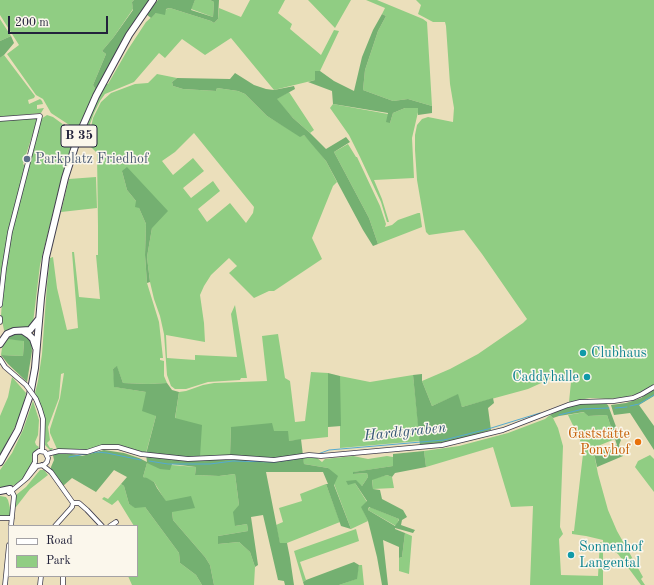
<!DOCTYPE html>
<html>
<head>
<meta charset="utf-8">
<style>
  body { margin:0 }
  #map { position:relative; width:654px; height:585px; overflow:hidden; background:#ebdfbb; font-family:"Old Standard TT",serif }
  canvas { display:block }
  .legend { position:absolute; left:8px; top:525px; width:130px; height:52px; box-sizing:border-box; background:#fbf7ec; border:1px solid #a4a2a5; margin:0; padding:5px 7px; list-style:none; font-size:12px; color:#22223b }
  .legend li { display:flex; align-items:center; gap:8px; height:20px }
  .legend b { width:20px; border:1px solid #a4a2a5 }
  .scale { position:absolute; left:8px; top:16px; width:100px; height:18px; box-sizing:border-box; border:2px solid #22223b; border-top:0; padding-left:5px; font-size:12px; line-height:14px; white-space:nowrap; color:#22223b; -webkit-text-stroke:3px #fbf7ec; paint-order:stroke }
</style>
</head>
<body>
<div id="map">
<canvas width="654" height="585"></canvas>
<ul class="legend">
<li><b style="height:5px;background:#fff"></b>Road</li>
<li><b style="height:11px;background:#90cd83"></b>Park</li>
</ul>
<div class="scale">200 m</div>
</div>
<script>
const c = document.querySelector('canvas').getContext('2d');
c.lineJoin = 'round';
function fillPath(path, color) { c.fillStyle = color; c.fill(path, 'evenodd'); }
const toPath = rows => new Path2D(rows.map(r => 'M' + r).join(''));
function stroke(path, color, width, dash) { c.strokeStyle = color; c.lineWidth = width; c.lineCap = dash ? 'butt' : 'round'; c.setLineDash(dash || []); c.stroke(path); }
function drawText(font, color, halo, rows, align = 'center') {
  c.font = font + ' "Old Standard TT",serif'; c.lineWidth = 3; c.setLineDash([]); c.textBaseline = 'middle'; c.strokeStyle = halo; c.fillStyle = color; for (const [text, x, y, turn = 0] of rows) {
    c.save(); c.translate(x, y); c.rotate((+turn || 0) * Math.PI / 180); c.textAlign = isNaN(turn) ? turn : align; if (halo) c.strokeText(text, 0, 0); c.fillText(text, 0, 0); c.restore();
  }
}
const green = toPath([
  [0,0,134,0,132,2,133,9,113,38,102,51,106,54,93,85,96,90,77,130,51,113,43,99,36,95,7,54,19,45,0,15],
  [195,0,210,0,214,2,213,17,191,9],
  [250,0,285,0,278,13,292,24,290,29,321,55,334,30,339,31,320,71,315,71,315,80,274,90,231,38,205,55,182,39,165,58,159,53,134,82,105,94,100,101,94,113,90,124,87,139,84,142,81,141,95,104,105,84,108,84,127,51,146,22,156,13,170,8,211,21,214,23,218,19,219,8,241,17],
  [308,0,351,0,335,28],
  [366,0,377,0,423,19,427,22,432,106,408,99,393,101,363,90,365,70,378,31,386,16,382,14,385,8],
  [416,0,654,0,654,384,641,393,625,397,609,399,590,398,569,402,571,382,550,379,528,389,462,407,457,395,432,406,422,381,450,369,478,354,523,323,527,319,482,254,464,230,429,235,426,232,417,180,415,150,415,135,417,125,422,119,428,117,453,122,454,108,450,84,446,26,445,22,433,22,418,14,421,5],
  [0,19,11,36,0,41],
  [4,55,35,96,34,98,28,100,29,104,40,99,42,101,43,104,37,105,37,109,44,108,41,113,0,117,0,58],
  [157,74,177,78,172,82,173,86,183,89,216,91,217,88,238,91,245,94,267,116,300,136,304,135,312,143,326,161,337,182,333,186,312,238,322,259,274,291,269,291,254,298,229,273,237,266,229,258,211,275,204,286,200,295,204,323,205,342,166,335,167,358,195,360,195,355,237,357,231,314,235,305,247,378,241,378,240,380,208,382,186,389,175,389,171,386,167,375,164,334,160,316,154,299,150,282,147,257,152,228,122,171,127,190,136,201,146,224,145,255,147,283,159,322,163,358,160,358,160,360,164,361,164,376,167,383,148,384,123,383,117,367,113,369,115,387,146,392,156,416,146,453,120,446,86,450,57,449,50,433,50,429,60,398,64,373,61,374,59,398,48,427,50,440,47,443,50,448,53,448,51,451,45,445,44,417,35,393,38,381,42,354,47,285,50,258,53,257,57,288,67,330,78,328,72,252,74,252,79,297,100,299,96,255,98,255,98,226,97,153,89,145,88,141,93,118,101,102,111,93,135,84,148,83],
  [194,133,254,207,253,213,246,223,230,203,207,222,198,209,220,191,213,181,191,198,183,188,204,171,193,158,173,175,162,161,175,152],
  [289,92,314,130,310,133,293,118,276,99],
  [333,104,388,114,390,123,393,113,405,108,419,108,412,138,414,178,374,180,382,199,389,222,387,222,381,202,360,157,349,135,330,108],
  [47,115,53,117,68,128,75,136,61,180,40,265,33,323,28,328,14,328,5,331,4,330,1,316,2,301,0,298,0,120,37,116,37,121,23,164,27,167,41,119],
  [348,144,356,157,357,157,380,206,386,224,385,227,392,225,398,220,418,213,420,213,422,227,378,244,369,218,334,152],
  [96,177,97,208,61,212,69,179],
  [278,334,285,378,290,381,295,422,305,421,311,372,328,373,328,437,289,441,274,431,231,427,230,455,200,457,175,419,179,392,186,391,203,385,214,383,267,381,262,336],
  [6,339,24,340,23,356,1,355,2,348],
  [413,375,420,441,340,448,340,376,370,382],
  [12,377,26,393,21,415,0,456,0,416,8,397],
  [33,401,39,420,38,435,35,442,36,445,39,447,32,457,33,464,22,479,16,484,10,487,0,489,0,470,12,453,23,430],
  [585,412,588,416,607,415,615,439,593,448,598,474,608,510,617,531,643,577,641,579,645,585,641,585,618,554,611,549,603,547,603,585,530,585,533,506,511,507,493,447,426,467,424,451,459,446,508,433,545,419,550,415,553,418,558,428,563,446,560,527,563,534,559,539,561,575,598,576,600,542,603,543,603,540,586,536,572,534,572,531,574,531,583,454,580,440,568,415],
  [311,453,322,462,325,459,353,456,368,459,387,456,393,457,393,466,354,472,354,474,367,473,368,477,362,486,355,483,367,502,363,510,368,521,351,529,328,468,304,464,302,454],
  [650,455,654,459,654,492,635,467,638,461],
  [147,463,196,467,195,475,219,476,235,474,239,505,235,526,247,524,248,531,218,536,218,544,239,542,250,552,255,567,254,585,214,585,210,565,205,557,173,520,172,512,154,482,143,477],
  [40,470,44,470,48,475,30,489,16,507,14,507,16,495,26,487],
  [387,475,392,477,394,488,373,489,372,479],
  [121,484,124,486,129,504,135,507,145,507,179,553,180,563,196,575,202,585,132,585,128,576,137,576,137,526,134,526,118,500,112,505,102,499,104,497,108,499],
  [326,484,340,522,287,543,280,544,276,525,283,522,279,508,302,501,300,494],
  [0,496,6,497,8,500,10,508,10,516,0,516],
  [370,507,399,519,396,526,368,510],
  [356,529,359,541,300,562,306,580,303,582,294,551],
  [405,533,412,536,409,574,399,571,399,558,402,557],
  [359,565,362,565,364,585,339,585,356,579]
]);
const forest = toPath([
  [134,0,150,0,120,45,96,90,93,85,106,54,102,51,113,38,133,10,132,2],
  [158,0,195,0,191,10,213,17,214,2,210,0,219,0,218,19,214,23,211,21,170,8,166,9,165,15,156,13,151,18,146,14],
  [382,14,386,16,378,31,365,70,363,90,393,101,408,99,432,106,432,113,418,115,418,108,405,108,393,113,390,123,386,122,388,113,333,104,332,91,308,82,315,80,315,71,320,71,334,81,354,91,362,57,373,30],
  [11,36,14,43,4,55,0,58,0,41],
  [235,73,254,85,266,89,274,90,294,86,295,89,277,99,293,118,310,133,326,149,346,137,350,142,334,152,369,218,378,244,373,246,363,230,326,161,304,135,300,137,267,116,245,94,238,91,217,88,216,91,183,89,173,86,172,82,177,78,230,79],
  [127,167,168,211,152,228,147,257,150,282,147,283,145,255,146,224,139,208,135,207,136,201,127,190,122,171],
  [15,334,23,334,31,340,32,351,27,382,8,364,1,355,23,356,24,341,6,339],
  [117,366,123,383,148,384,167,383,172,390,179,392,175,418,202,425,200,457,230,455,231,427,272,423,274,431,288,431,289,441,301,439,304,464,328,468,338,476,334,485,351,529,341,526,326,484,328,484,323,472,266,472,280,543,287,543,290,558,294,585,285,585,284,581,278,580,263,515,251,517,258,565,255,567,250,552,239,542,218,544,218,536,248,531,247,524,235,526,233,512,239,505,235,474,219,476,195,475,196,467,172,464,170,470,160,469,147,463,143,477,147,478,154,482,157,488,166,501,191,496,195,508,172,512,173,520,205,557,210,565,214,585,202,585,196,575,180,563,179,553,145,507,135,508,129,504,124,486,121,484,127,477,114,470,96,492,72,478,63,486,51,471,51,467,54,460,53,455,61,452,82,456,104,450,124,453,139,458,147,462,146,454,156,416,142,411,146,392,114,387,113,369],
  [328,373,340,376,341,426,328,427],
  [422,374,422,381,432,406,458,394,462,407,493,398,494,403,488,408,491,430,442,444,420,446,413,375],
  [654,389,654,396,639,405,654,426,654,450,630,413,614,415,611,405,626,403,641,398],
  [580,402,605,403,608,405,621,440,619,445,623,456,597,467,594,453,617,445,607,415,588,416,584,412,559,416,553,418,550,415,567,406],
  [424,451,426,467,395,473,392,477,387,475,372,480,373,489,380,490,382,499,403,510,407,517,402,520,401,525,415,530,413,533,395,528,395,529,405,533,402,557,399,558,399,547,383,540,388,585,382,585,377,557,368,521,361,507,367,501,355,483,348,485,346,481,356,480,362,486,368,477,367,473,353,474,353,472,393,466,393,454],
  [369,507,399,519,399,520,395,526,368,510],
  [354,562,359,565,357,579,339,585,304,585,303,582,306,580]
]);
const stream = toPath([
  [630,406,639,404,654,395],
  [615,408,627,407],
  [559,415,583,409,609,408],
  [318,454,329,450,444,440,488,429,540,413],
  [69,457,97,452,107,453,141,460],
  [149,461,168,464,210,464,233,461,275,462,296,459]
]);
const minor = toPath([
  [0,119,40,116,10,232,4,269,0,305],
  [0,318,0,322],
  [0,359,5,367,26,385],
  [36,399,40,409,43,419,42,451],
  [47,454,59,451,87,452,102,447,118,447,141,454,188,459,231,457,274,460,309,455,321,456,442,445,503,430,568,405,580,402,614,401,633,398,642,394,654,387],
  [42,465,51,472,73,503,72,507,55,526],
  [11,490,14,496,11,526],
  [9,493,27,478,37,466,44,465,47,462,48,458,45,452,39,451,35,454,35,462,25,479],
  [73,503,79,503,87,510,102,526],
  [0,518,12,518],
  [110,526,116,522],
  [5,585,9,545],
  [40,585,41,576],
  [63,585,63,576]
]);
const primary = toPath([
  [23,331,29,335,33,339,36,348],
  [0,344,7,334,14,331,30,330,38,320],
  [0,462,18,430,30,395,35,368,41,298,46,257,65,178,78,137,96,96,116,59,129,35,153,0],
  [0,491,10,489]
]);
const minorBridge = toPath([
  [26,385,36,399]
]);
const markers = [
  [27,159,4,"#5c6f8a"],
  [583,353,4,"#0f9aa8"],
  [587,377,4,"#0f9aa8"],
  [638,442,4,"#e8710a"],
  [571,555,4,"#0f9aa8"]
];
const shields = [
  [79,136,36]
];
const shieldNames = [
  ["B 35",79,136]
];
const serviceNames = [
  ["Parkplatz Friedhof",35,159]
];
const cultureNames = [
  ["Clubhaus",591,353],
  ["Caddyhalle",579,377,"right"],
  ["Sonnenhof",579,547],
  ["Langental",579,563]
];
const foodNames = [
  ["Gaststätte",630,434],
  ["Ponyhof",630,450]
];
const waterNames = [
  ["Hardtgraben",405,432,-6]
];
fillPath(green, '#90cd83');
fillPath(forest, '#74b071');
stroke(stream, '#54aad0', 1);
stroke(minor, '#403e4e', 5.5);
stroke(primary, '#403e4e', 8);
stroke(minor, '#fff', 4);
stroke(primary, '#fff', 6);
stroke(minorBridge, '#403e4e', 5.5, []);
stroke(minorBridge, '#fff', 4);
for (const [x, y, r, color] of markers) { const dot = new Path2D(); dot.arc(x, y, r, 0, 2 * Math.PI); c.fillStyle = color; c.fill(dot); stroke(dot, '#fbf7ec', 1.5); }
for (const [x, y, w] of shields) { const box = new Path2D(); box.roundRect(x - w / 2, y - 11, w, 22, 3); c.fillStyle = '#fbf7ec'; c.fill(box); stroke(box, '#22223b', 1); }
drawText('bold 13px', '#22223b', null, shieldNames);
drawText('14px', '#4e5e75', '#fbf7ec', serviceNames, 'left');
drawText('14px', '#0d838f', '#fbf7ec', cultureNames, 'left');
drawText('14px', '#c56008', '#fbf7ec', foodNames, 'right');
drawText('italic 15px', '#365877', '#fbf7ec', waterNames);
</script>
</body>
</html>
